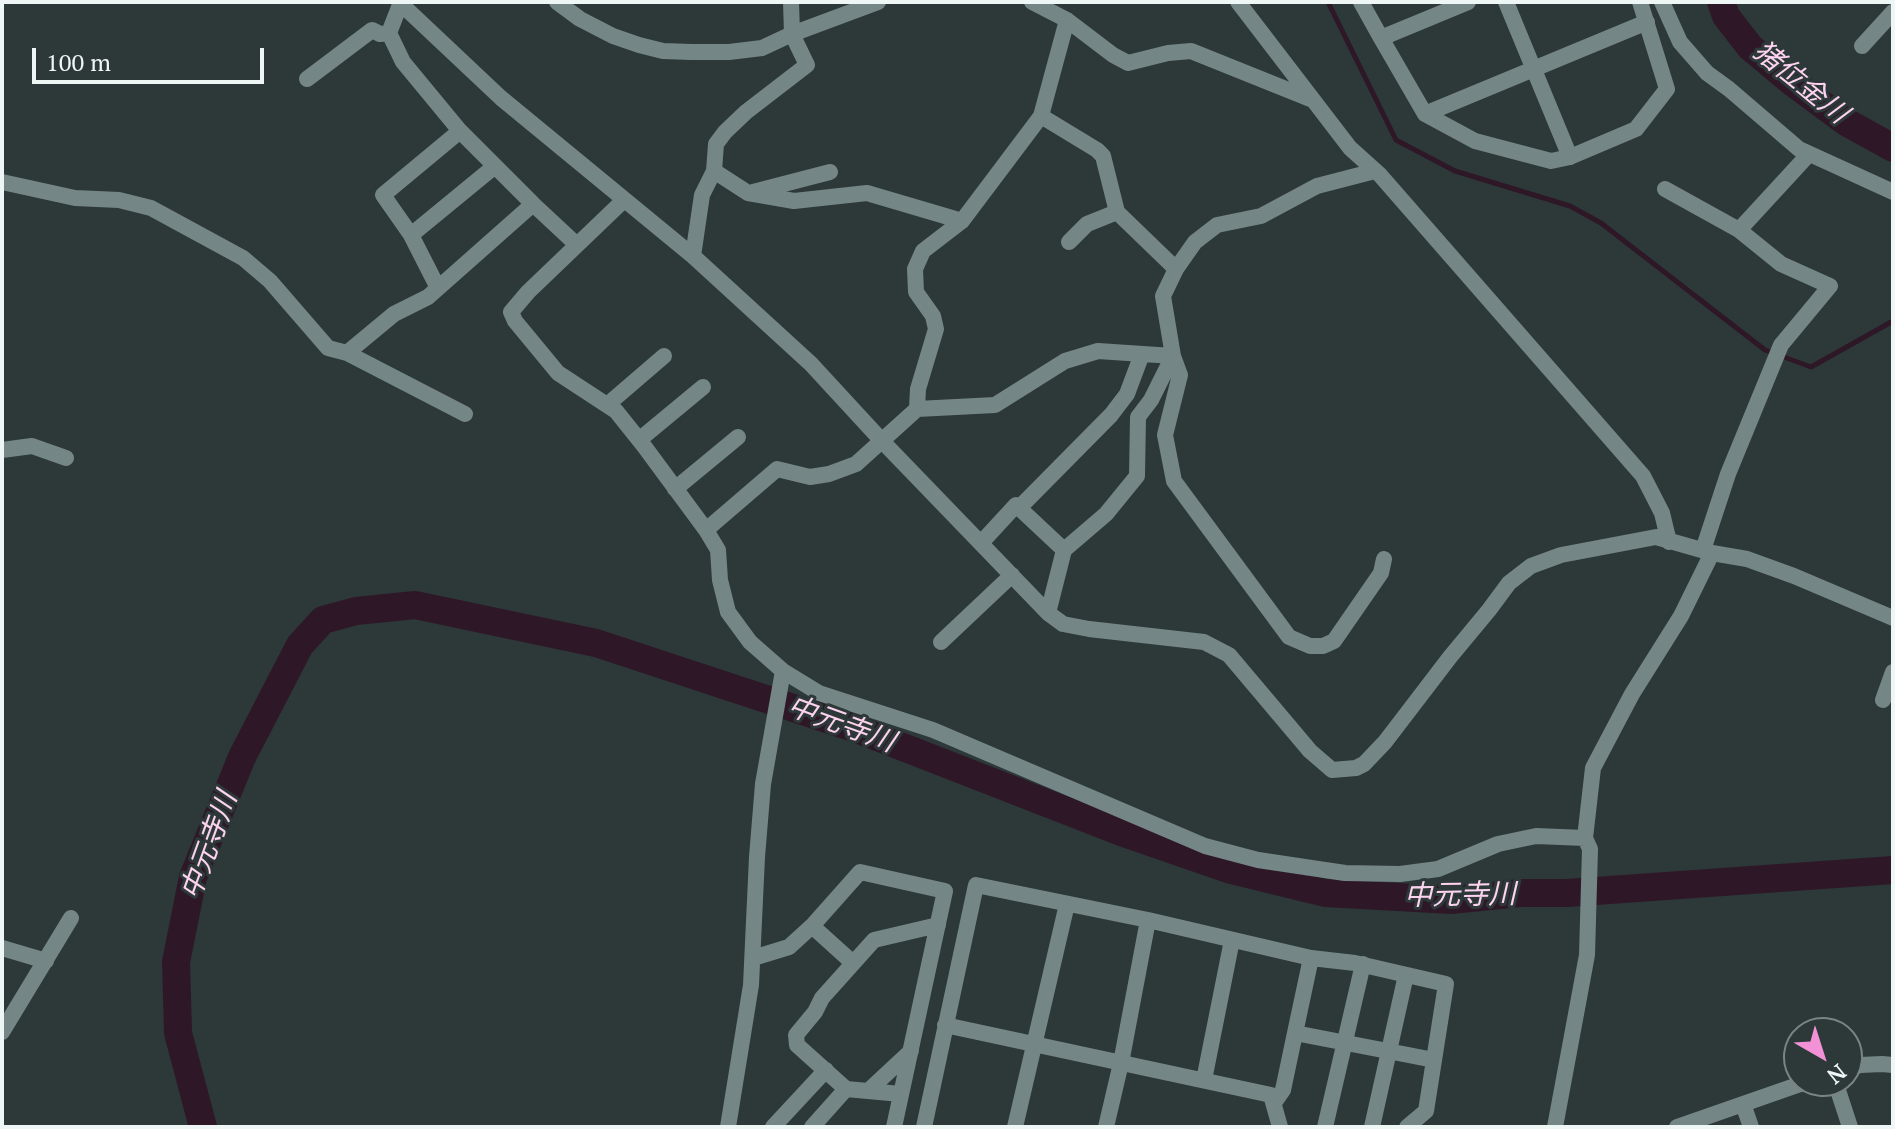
<!DOCTYPE html>
<html>
<head>
<meta charset="utf-8">
<style>
  body { margin:0 }
  #map { position:relative; width:1895px; height:1129px; overflow:hidden; background:#2d3839; font-family:"PT Serif",serif }
  canvas { display:block }
  .frame { position:absolute; inset:0; border:4px solid #eff6f6; pointer-events:none }
  .north { position:absolute; left:1783px; top:1017px; width:80px; height:80px; box-sizing:border-box; background:#2d3839; border:2px solid #7b8485; border-radius:50%; rotate:141deg; font-size:22px; font-weight:700; line-height:32px; text-align:center; color:#eff6f6 }
  .north::after { content:''; display:block; margin:auto; width:28px; height:36px; background:#f391d6; clip-path:polygon(50% 0,100% 100%,50% 72%,0 100%) }
  .scale { position:absolute; left:32px; top:48px; width:232px; height:36px; box-sizing:border-box; border:4px solid #eff6f6; border-top:0; padding-left:10px; font-size:24px; line-height:28px; white-space:nowrap; color:#eff6f6; -webkit-text-stroke:6px #2d3839; paint-order:stroke }
</style>
</head>
<body>
<div id="map">
<canvas width="1895" height="1129"></canvas>
<div class="frame"></div>
<div class="north">N</div>
<div class="scale">100 m</div>
</div>
<script>
const c = document.querySelector('canvas').getContext('2d');
c.lineJoin = 'round';
const toPath = rows => new Path2D(rows.map(r => 'M' + r).join(''));
function stroke(path, color, width, dash) { c.strokeStyle = color; c.lineWidth = width; c.lineCap = dash ? 'butt' : 'round'; c.setLineDash(dash || []); c.stroke(path); }
function drawText(font, color, halo, rows, align = 'center') {
  c.font = font + ' "PT Serif","Noto Sans JP",serif'; c.lineWidth = 6; c.setLineDash([]); c.textBaseline = 'middle'; c.strokeStyle = halo; c.fillStyle = color; for (const [text, x, y, turn = 0] of rows) {
    c.save(); c.translate(x, y); c.rotate((+turn || 0) * Math.PI / 180); c.textAlign = isNaN(turn) ? turn : align; if (halo) c.strokeText(text, 0, 0); c.fillText(text, 0, 0); c.restore();
  }
}
const stream = toPath([
  [1328,2,1396,140,1455,171,1570,206,1601,223,1765,350,1811,367,1893,321]
]);
const river = toPath([
  [1721,2,1726,16,1750,47,1792,82,1846,122,1893,148],
  [203,1127,178,1033,176,962,193,877,242,757,300,645,323,620,356,611,415,605,596,643,854,728,1121,832,1231,870,1325,893,1451,900,1520,893,1567,893,1893,870]
]);
const minor = toPath([
  [399,2,501,98,693,256,811,364,882,441,1048,613,1063,624,1089,629,1204,642,1229,655,1310,751,1332,770,1356,768,1364,764,1385,742,1450,657,1489,610,1509,583,1531,566,1561,555,1656,537,1712,553,1747,559,1794,576,1893,618],
  [401,2,389,33,403,62,460,131,533,204,577,245],
  [557,2,580,19,613,36,639,45,663,51,691,52,729,52,762,48,792,34,878,2],
  [1032,2,1067,20,1113,55,1128,63,1168,53,1191,51,1313,100],
  [1238,2,1350,148,1380,175,1643,476,1662,513,1669,542],
  [1361,2,1381,38],
  [1468,2,1381,38,1425,114,1475,141,1551,161,1570,157,1636,129,1667,89,1640,2],
  [1506,2,1570,157],
  [1662,2,1680,42,1707,73,1729,89,1799,149,1893,192],
  [1862,46,1893,12],
  [307,79,372,30,380,34,389,33],
  [1425,114,1647,22],
  [714,171,748,193,794,201,867,193,962,221,1041,116],
  [2,182,75,198,119,200,151,208,243,258,270,281,328,348,347,353,465,414],
  [1665,189,1739,230,1781,264,1830,286,1781,345,1728,474,1703,550],
  [753,192,830,172],
  [624,200,528,292,511,312,515,321,558,373,616,411,644,446,706,530,718,550,720,580,728,612,750,642,783,671,763,784,757,857,751,985,728,1127],
  [1739,230,1809,154],
  [411,235,383,195,460,131],
  [1069,242,1087,224,1117,212],
  [693,256,702,195,714,171,716,144,725,132,746,112,807,65,792,34,791,2],
  [1176,269,1195,242,1217,225,1261,216,1317,186,1375,171],
  [438,288,411,235,495,166],
  [347,353,394,314,428,297,533,204],
  [607,405,664,356],
  [917,409,995,405,1065,361,1098,351,1173,356,1180,375,1165,435,1174,481,1289,637,1310,646,1323,646,1334,641,1381,573,1384,559],
  [639,440,703,387],
  [2,450,32,446,66,458],
  [675,489,738,437],
  [1019,508,1111,415,1127,394,1142,354],
  [706,530,777,469,810,477,829,474,856,464,917,409,918,389,936,329,933,316,916,292,915,269,923,251,962,221],
  [981,543,1016,505,1064,550],
  [1048,613,1064,550,1106,514,1137,476,1138,417,1151,400,1173,356,1163,296,1176,269,1117,212,1103,156,1097,150,1041,116,1067,20],
  [941,642,1012,575],
  [783,671,819,693,933,730,1205,846,1258,860,1345,873,1400,874,1438,869,1498,844,1536,836,1585,838],
  [1883,700,1893,672],
  [1148,920,1311,958,1355,963,1446,984,1426,1111,1407,1127],
  [812,926,853,963],
  [2,948,46,961],
  [753,958,789,947,812,926,860,872,945,891,894,1127],
  [1311,958,1295,1033,1434,1060],
  [945,1025,1271,1095,1280,1127],
  [2,1032,71,918],
  [1847,1069,1860,1065,1882,1064,1893,1065],
  [1204,1080,1232,940],
  [1835,1081,1850,1127],
  [846,1089,797,1045,796,1035,815,1012,822,998,874,940,938,925],
  [868,1091,911,1051],
  [1274,1103,1283,1090,1295,1033],
  [1743,1104,1751,1127],
  [773,1127,826,1070],
  [812,1127,846,1089,901,1094],
  [924,1127,976,885,1148,920,1121,1063,1106,1127],
  [1015,1127,1067,904],
  [1325,1127,1363,964],
  [1372,1127,1406,975],
  [1555,1127,1587,955,1590,849,1585,838,1593,768,1632,694,1681,616,1712,553],
  [1677,1127,1809,1081]
]);
const waterNames = [
  ["猪位金川",1800,83,39],
  ["中元寺川",841,725,20],
  ["中元寺川",210,846,-70],
  ["中元寺川",1460,896,-1]
];
stroke(stream, '#2e1828', 5);
stroke(river, '#2e1828', 28);
stroke(minor, '#758686', 16);
drawText('italic 28px', '#fdd3ef', '#2d3839', waterNames);
</script>
</body>
</html>
